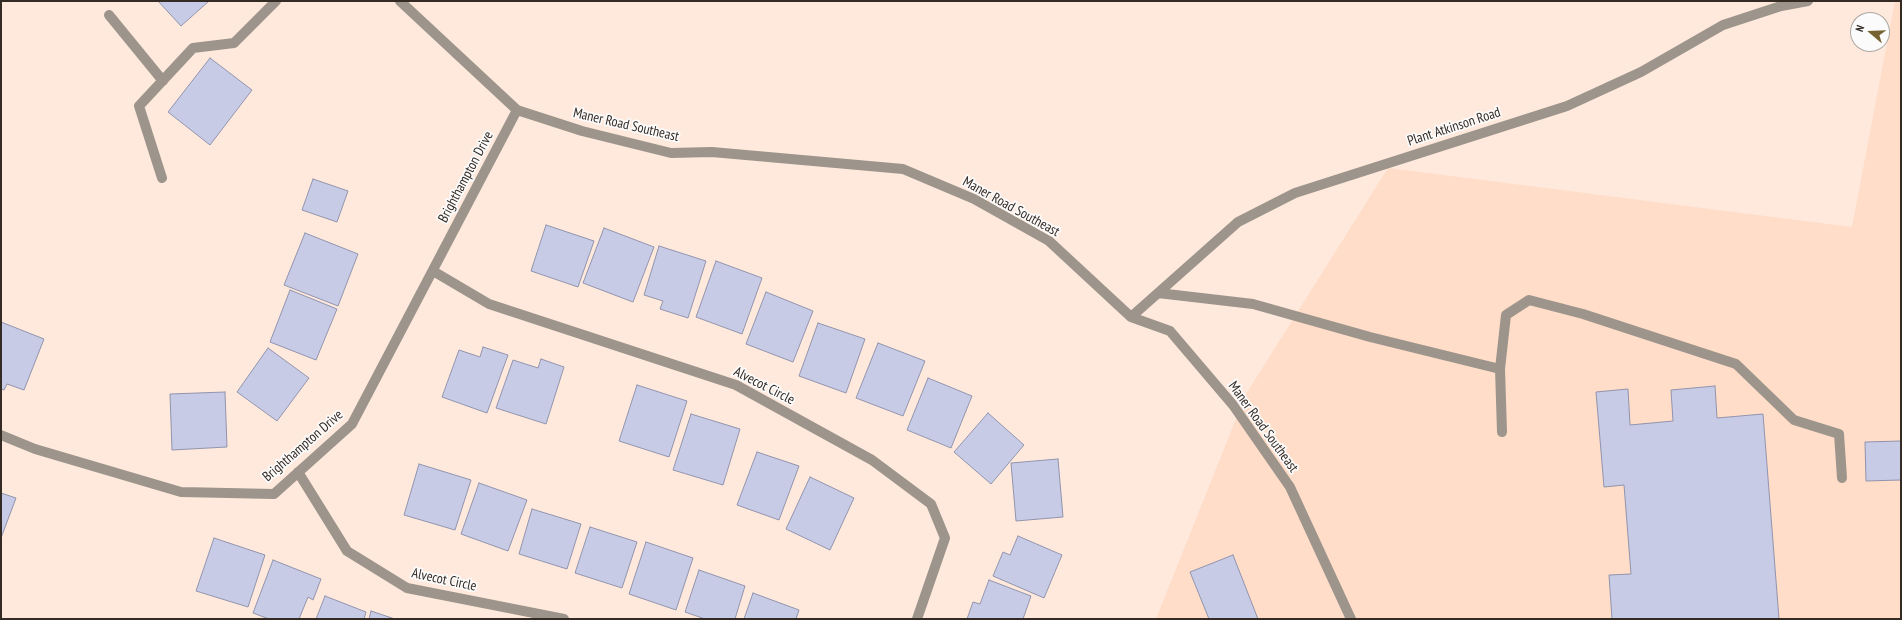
<!DOCTYPE html>
<html>
<head>
<meta charset="utf-8">
<style>
  body { margin:0 }
  #map { position:relative; width:1902px; height:620px; overflow:hidden; background:#ffe9dc; font-family:"PT Sans Narrow",sans-serif }
  canvas { display:block }
  .frame { position:absolute; inset:0; border:2px solid #352b25; pointer-events:none }
  .north { position:absolute; left:1850px; top:12px; width:40px; height:40px; box-sizing:border-box; background:#fbfbfb; border:1px solid #aca8a5; border-radius:50%; rotate:289deg; font-size:11px; font-weight:700; line-height:16px; text-align:center; color:#352b25 }
  .north::after { content:''; display:block; margin:auto; width:14px; height:18px; background:#776332; clip-path:polygon(50% 0,100% 100%,50% 72%,0 100%) }
</style>
</head>
<body>
<div id="map">
<canvas width="1902" height="620"></canvas>
<div class="frame"></div>
<div class="north">N</div>
</div>
<script>
const c = document.querySelector('canvas').getContext('2d');
c.lineJoin = 'round';
function fillPath(path, color) { c.fillStyle = color; c.fill(path, 'evenodd'); }
const toPath = rows => new Path2D(rows.map(r => 'M' + r).join(''));
function stroke(path, color, width, dash) { c.strokeStyle = color; c.lineWidth = width; c.lineCap = dash ? 'butt' : 'round'; c.setLineDash(dash || []); c.stroke(path); }
function drawText(font, color, halo, rows, align = 'center') {
  c.font = font + ' "PT Sans Narrow",sans-serif'; c.lineWidth = 3.5; c.setLineDash([]); c.textBaseline = 'middle'; c.strokeStyle = halo; c.fillStyle = color; for (const [text, x, y, turn = 0] of rows) {
    c.save(); c.translate(x, y); c.rotate((+turn || 0) * Math.PI / 180); c.textAlign = isNaN(turn) ? turn : align; if (halo) c.strokeText(text, 0, 0); c.fillText(text, 0, 0); c.restore();
  }
}
const built = toPath([
  [1895,1,1901,1,1901,619,1156,619,1246,394,1388,168,1852,227]
]);
const building = toPath([
  [158,1,209,1,181,26,158,1],
  [210,58,252,90,210,145,168,112,210,58],
  [313,179,348,191,337,222,302,210,313,179],
  [546,225,594,241,578,287,531,271,546,225],
  [604,228,654,247,633,302,583,283,604,228],
  [305,233,358,254,338,306,284,285,305,233],
  [659,246,706,261,688,318,660,309,663,301,644,295,659,246],
  [716,261,762,278,742,334,696,317,716,261],
  [290,290,337,309,316,360,270,342,290,290],
  [766,292,813,311,793,362,746,344,766,292],
  [1,322,44,339,24,390,7,384,4,390,1,389,1,322],
  [818,323,865,339,846,393,799,376,818,323],
  [878,343,925,361,903,416,856,398,878,343],
  [483,347,508,355,487,413,442,397,459,350,480,357,483,347],
  [268,348,309,378,277,421,237,392,268,348],
  [541,359,564,367,546,424,496,408,513,360,538,368,541,359],
  [928,378,972,396,951,448,907,430,928,378],
  [637,385,687,401,669,457,619,441,637,385],
  [1715,386,1717,418,1763,414,1779,619,1612,619,1609,575,1631,574,1624,485,1604,487,1596,392,1628,389,1630,425,1673,421,1671,390,1715,386],
  [225,392,227,447,172,450,170,394,225,392],
  [988,413,1024,445,991,484,954,452,988,413],
  [691,414,740,429,723,485,673,470,691,414],
  [1901,441,1901,480,1866,481,1865,442,1901,441],
  [757,452,799,466,779,520,737,505,757,452],
  [1058,459,1063,517,1016,521,1011,463,1058,459],
  [419,464,471,480,455,530,404,515,419,464],
  [810,477,854,498,830,550,786,529,810,477],
  [479,483,527,500,508,551,461,534,479,483],
  [1,493,16,498,1,538,1,493],
  [532,509,581,524,567,569,519,554,532,509],
  [590,527,637,542,622,588,575,573,590,527],
  [1018,536,1062,555,1044,598,993,576,1003,552,1010,555,1018,536],
  [214,538,265,555,248,607,196,591,214,538],
  [646,542,693,558,676,610,629,594,646,542],
  [1233,555,1258,619,1209,619,1190,572,1233,555],
  [273,560,321,579,313,600,308,597,299,619,269,619,253,613,273,560],
  [699,570,745,586,735,619,705,619,685,612,699,570],
  [989,580,1031,596,1023,619,967,619,973,602,980,604,989,580],
  [753,593,799,610,796,619,744,619,753,593],
  [325,596,366,612,364,619,316,619,325,596],
  [371,611,395,619,369,619,371,611]
]);
const minor = toPath([
  [400,1,517,110,582,131,671,153,712,152,903,169,974,199,1049,241,1131,317,1170,331,1233,405,1290,487,1351,619],
  [109,15,163,81],
  [162,178,139,106,193,48,234,43,276,1],
  [433,271,489,304,736,385,872,460,931,504,945,538,917,619],
  [1158,293,1253,304,1370,337,1500,369,1502,432],
  [1131,317,1238,222,1295,193,1567,106,1641,72,1723,25,1781,6,1808,1],
  [1500,369,1506,315,1529,300,1583,314,1736,364,1794,420,1839,434,1842,478],
  [1,435,35,449,181,492,274,494,352,424,517,110],
  [298,472,347,551,407,588,564,619]
]);
const streetNames = [
  ["Maner Road Southeast",626,125,13],
  ["Plant Atkinson Road",1454,127,-18],
  ["Brighthampton Drive",466,177,-62],
  ["Maner Road Southeast",1011,207,29],
  ["Alvecot Circle",764,386,27],
  ["Maner Road Southeast",1263,427,54],
  ["Brighthampton Drive",303,446,-41],
  ["Alvecot Circle",444,580,12]
];
fillPath(built, '#ffddc8');
fillPath(building, '#c8cbe6');
stroke(building, '#9194ad', 1);
stroke(minor, '#9d958c', 10);
drawText('14px', '#352b25', '#fbfbfb', streetNames);
</script>
</body>
</html>
